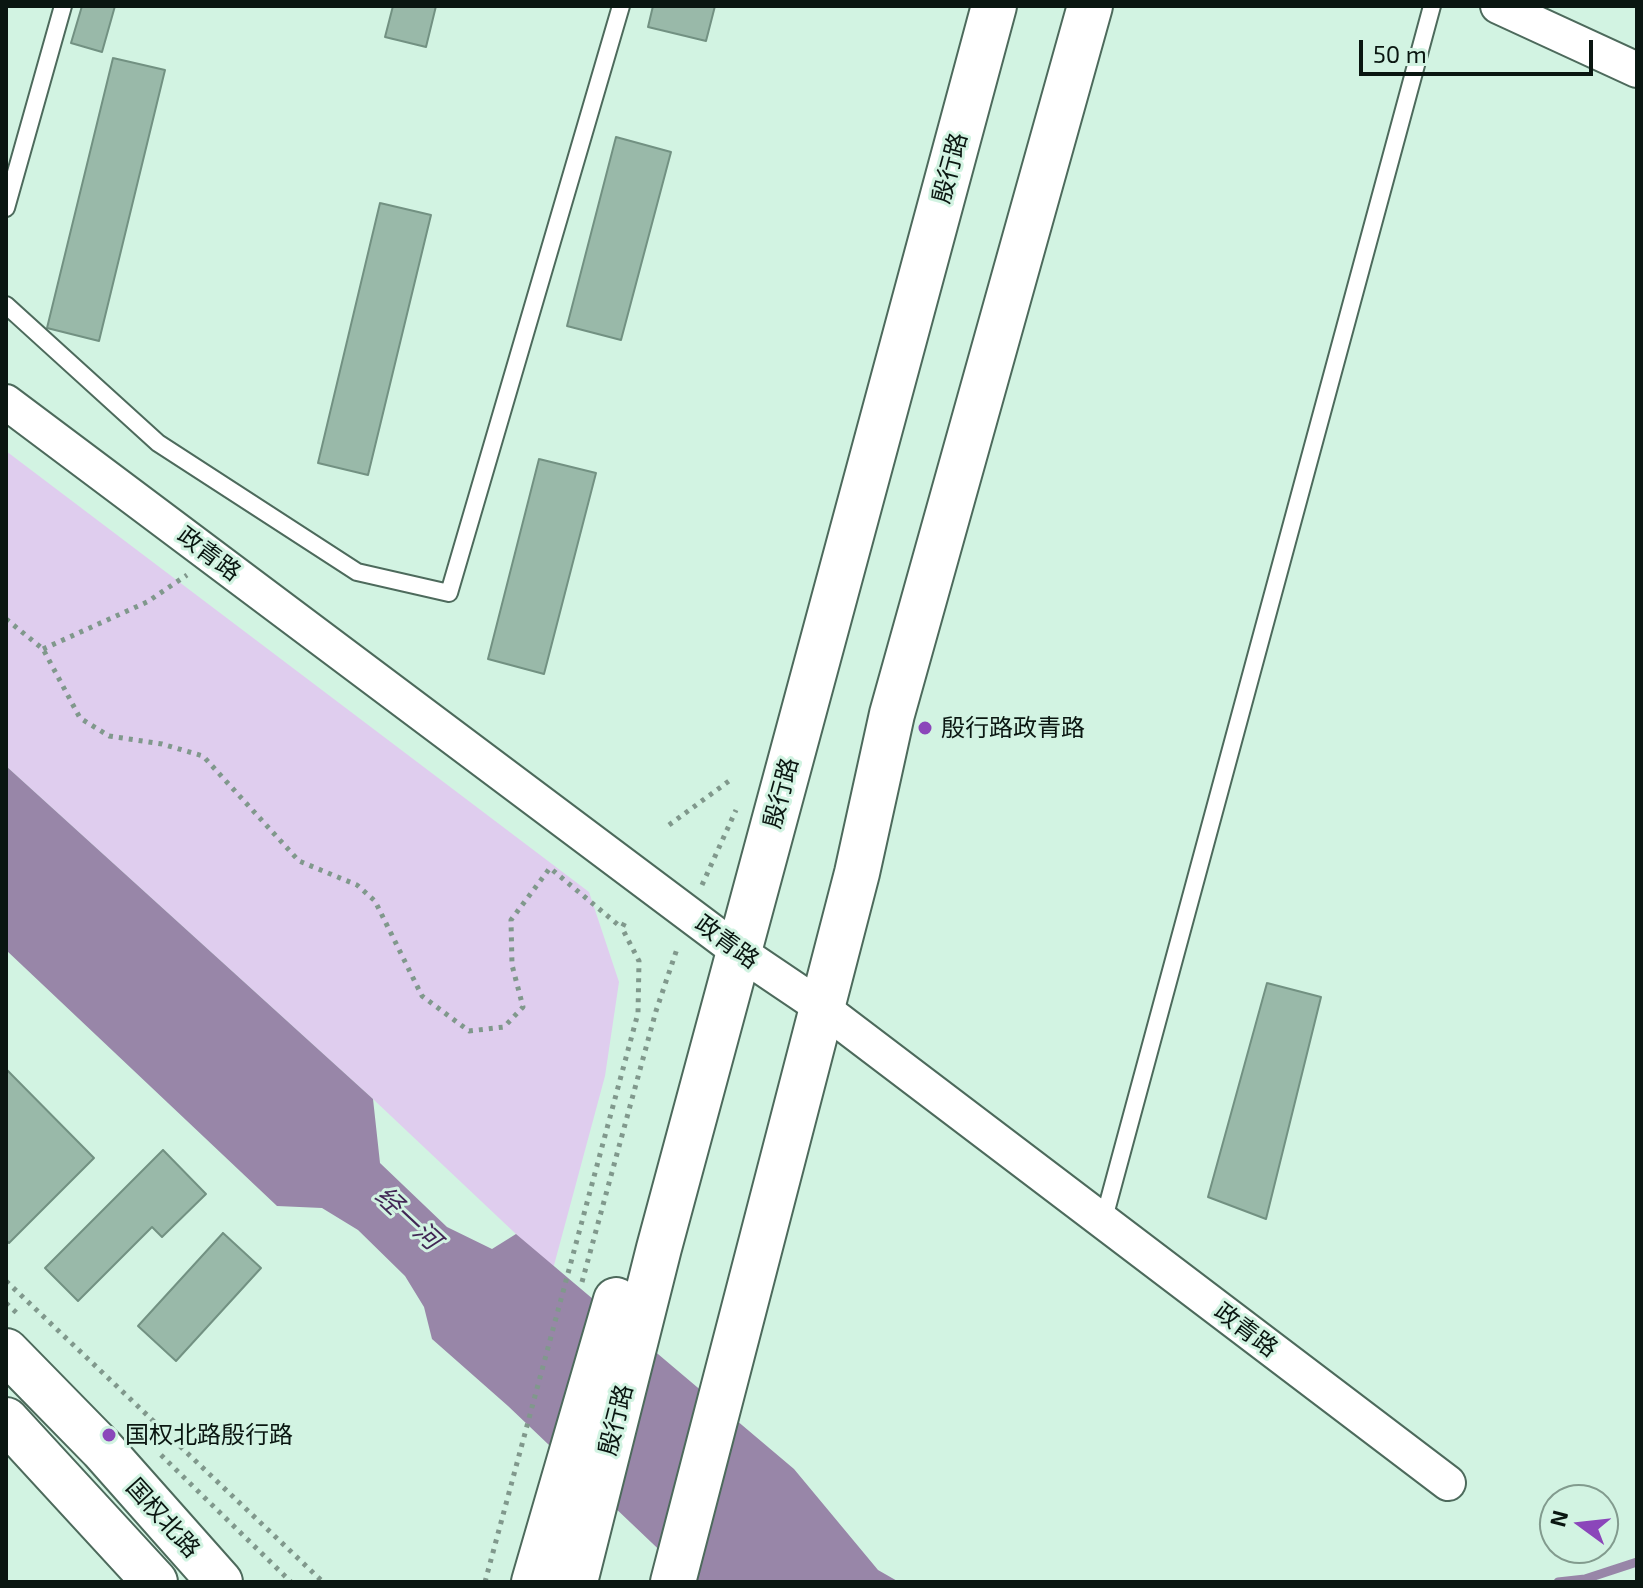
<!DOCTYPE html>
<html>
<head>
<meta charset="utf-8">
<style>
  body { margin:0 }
  #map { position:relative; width:1643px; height:1588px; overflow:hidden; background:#d2f3e2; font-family:"Exo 2",sans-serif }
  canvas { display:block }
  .frame { position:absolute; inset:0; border:8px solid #0a1611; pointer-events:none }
  .north { position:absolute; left:1539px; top:1484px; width:80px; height:80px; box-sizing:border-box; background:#d2f3e2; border:2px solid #829b8e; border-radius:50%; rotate:285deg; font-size:22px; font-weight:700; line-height:32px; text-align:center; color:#0a1611 }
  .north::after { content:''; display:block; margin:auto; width:28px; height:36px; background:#8b46ba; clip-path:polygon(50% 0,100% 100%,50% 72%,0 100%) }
  .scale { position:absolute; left:1359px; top:40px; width:234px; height:36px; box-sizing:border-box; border:4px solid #0a1611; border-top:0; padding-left:10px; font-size:24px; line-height:28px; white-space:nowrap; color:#0a1611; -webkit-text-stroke:6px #d2f3e2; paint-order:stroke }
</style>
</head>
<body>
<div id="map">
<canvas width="1643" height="1588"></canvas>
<div class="frame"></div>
<div class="north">N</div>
<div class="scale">50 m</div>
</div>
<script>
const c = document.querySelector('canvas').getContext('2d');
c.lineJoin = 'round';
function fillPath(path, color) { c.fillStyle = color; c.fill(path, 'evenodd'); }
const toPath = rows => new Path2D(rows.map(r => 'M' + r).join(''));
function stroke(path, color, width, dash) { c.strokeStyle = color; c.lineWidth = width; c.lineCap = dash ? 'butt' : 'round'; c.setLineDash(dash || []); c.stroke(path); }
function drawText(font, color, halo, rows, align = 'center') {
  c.font = font + ' "Exo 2","Noto Sans SC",sans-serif'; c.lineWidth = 6; c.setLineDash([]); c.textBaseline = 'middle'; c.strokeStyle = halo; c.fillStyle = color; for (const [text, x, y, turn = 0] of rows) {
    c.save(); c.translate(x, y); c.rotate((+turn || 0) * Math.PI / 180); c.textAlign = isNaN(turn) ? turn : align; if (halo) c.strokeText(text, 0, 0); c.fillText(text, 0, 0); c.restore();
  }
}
const green = toPath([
  [6,451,589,892,619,982,605,1076,553,1269,373,1099,6,766]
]);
const water = toPath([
  [6,766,373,1099,380,1163,447,1227,492,1249,516,1234,794,1469,878,1570,899,1582,693,1582,508,1406,432,1339,424,1307,405,1276,358,1230,322,1208,277,1206,6,950]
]);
const stream = toPath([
  [1558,1582,1585,1579,1637,1562]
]);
const building = toPath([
  [82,6,115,6,102,52,71,43,82,6],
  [393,6,436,6,426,47,385,37,393,6],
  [653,6,715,6,706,41,648,27,653,6],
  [113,58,165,70,99,341,47,328,113,58],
  [616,137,671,152,621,340,567,326,616,137],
  [380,203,431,215,368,475,318,463,380,203],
  [539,459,596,473,544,674,488,659,539,459],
  [1267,983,1321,997,1266,1219,1208,1197,1267,983],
  [6,1069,94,1158,9,1243,6,1240,6,1069],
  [163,1150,206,1194,162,1237,152,1227,78,1301,45,1268,163,1150],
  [223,1233,261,1268,176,1361,138,1326,223,1233]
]);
const path = toPath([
  [6,619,43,649,80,718,109,736,162,744,203,756,299,861,357,885,375,901,422,996,469,1031,504,1027,523,1007,512,965,511,920,550,868,622,928],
  [43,649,147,602,187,575],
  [669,825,729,781],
  [702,885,736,810],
  [6,1281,323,1582],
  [582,1282,656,1011,678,946],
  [6,1303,20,1316],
  [161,1455,291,1582],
  [485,1582,638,1013,639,961,622,928,627,918]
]);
const service = toPath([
  [6,208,63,6],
  [6,305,158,443,357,572,449,593,621,6],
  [1103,1222,1432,6]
]);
const minor = toPath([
  [1498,6,1637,70],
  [6,402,738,951,821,1007,1448,1483]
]);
const secondary = toPath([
  [6,1351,102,1449,220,1582],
  [6,1420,155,1582],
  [534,1582,616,1300],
  [575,1582,659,1248,994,6],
  [673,1582,857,873,892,714,1090,6]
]);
const markers = [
  [925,728,8,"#8b46ba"],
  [109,1435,8,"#8b46ba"]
];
const streetNames = [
  ["殷行路",950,168,-75],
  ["政青路",209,554,37],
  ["殷行路",781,793,-75],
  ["政青路",727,942,36],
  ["政青路",1246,1330,37],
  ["殷行路",616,1420,-76],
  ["国权北路",163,1518,48]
];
const poiNames = [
  ["殷行路政青路",941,728],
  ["国权北路殷行路",125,1435]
];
const waterNames = [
  ["经一河",408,1218,43]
];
fillPath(green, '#dfcdee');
fillPath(water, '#9886a8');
stroke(stream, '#9886a8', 9);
fillPath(building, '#99b9a9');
stroke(building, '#729182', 2);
stroke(service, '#4d6a5c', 20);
stroke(minor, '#4d6a5c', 38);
stroke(secondary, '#4d6a5c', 48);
stroke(path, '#80988c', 5, [4, 6]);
stroke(service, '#fff', 16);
stroke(minor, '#fff', 34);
stroke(secondary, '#fff', 44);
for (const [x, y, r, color] of markers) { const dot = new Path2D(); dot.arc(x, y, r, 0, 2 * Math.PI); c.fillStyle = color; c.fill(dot); stroke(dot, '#d2f3e2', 3); }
drawText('24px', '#0a1611', '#d2f3e2', streetNames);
drawText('24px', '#0a1611', '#d2f3e2', poiNames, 'left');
drawText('italic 26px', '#422755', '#d2f3e2', waterNames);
</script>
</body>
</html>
